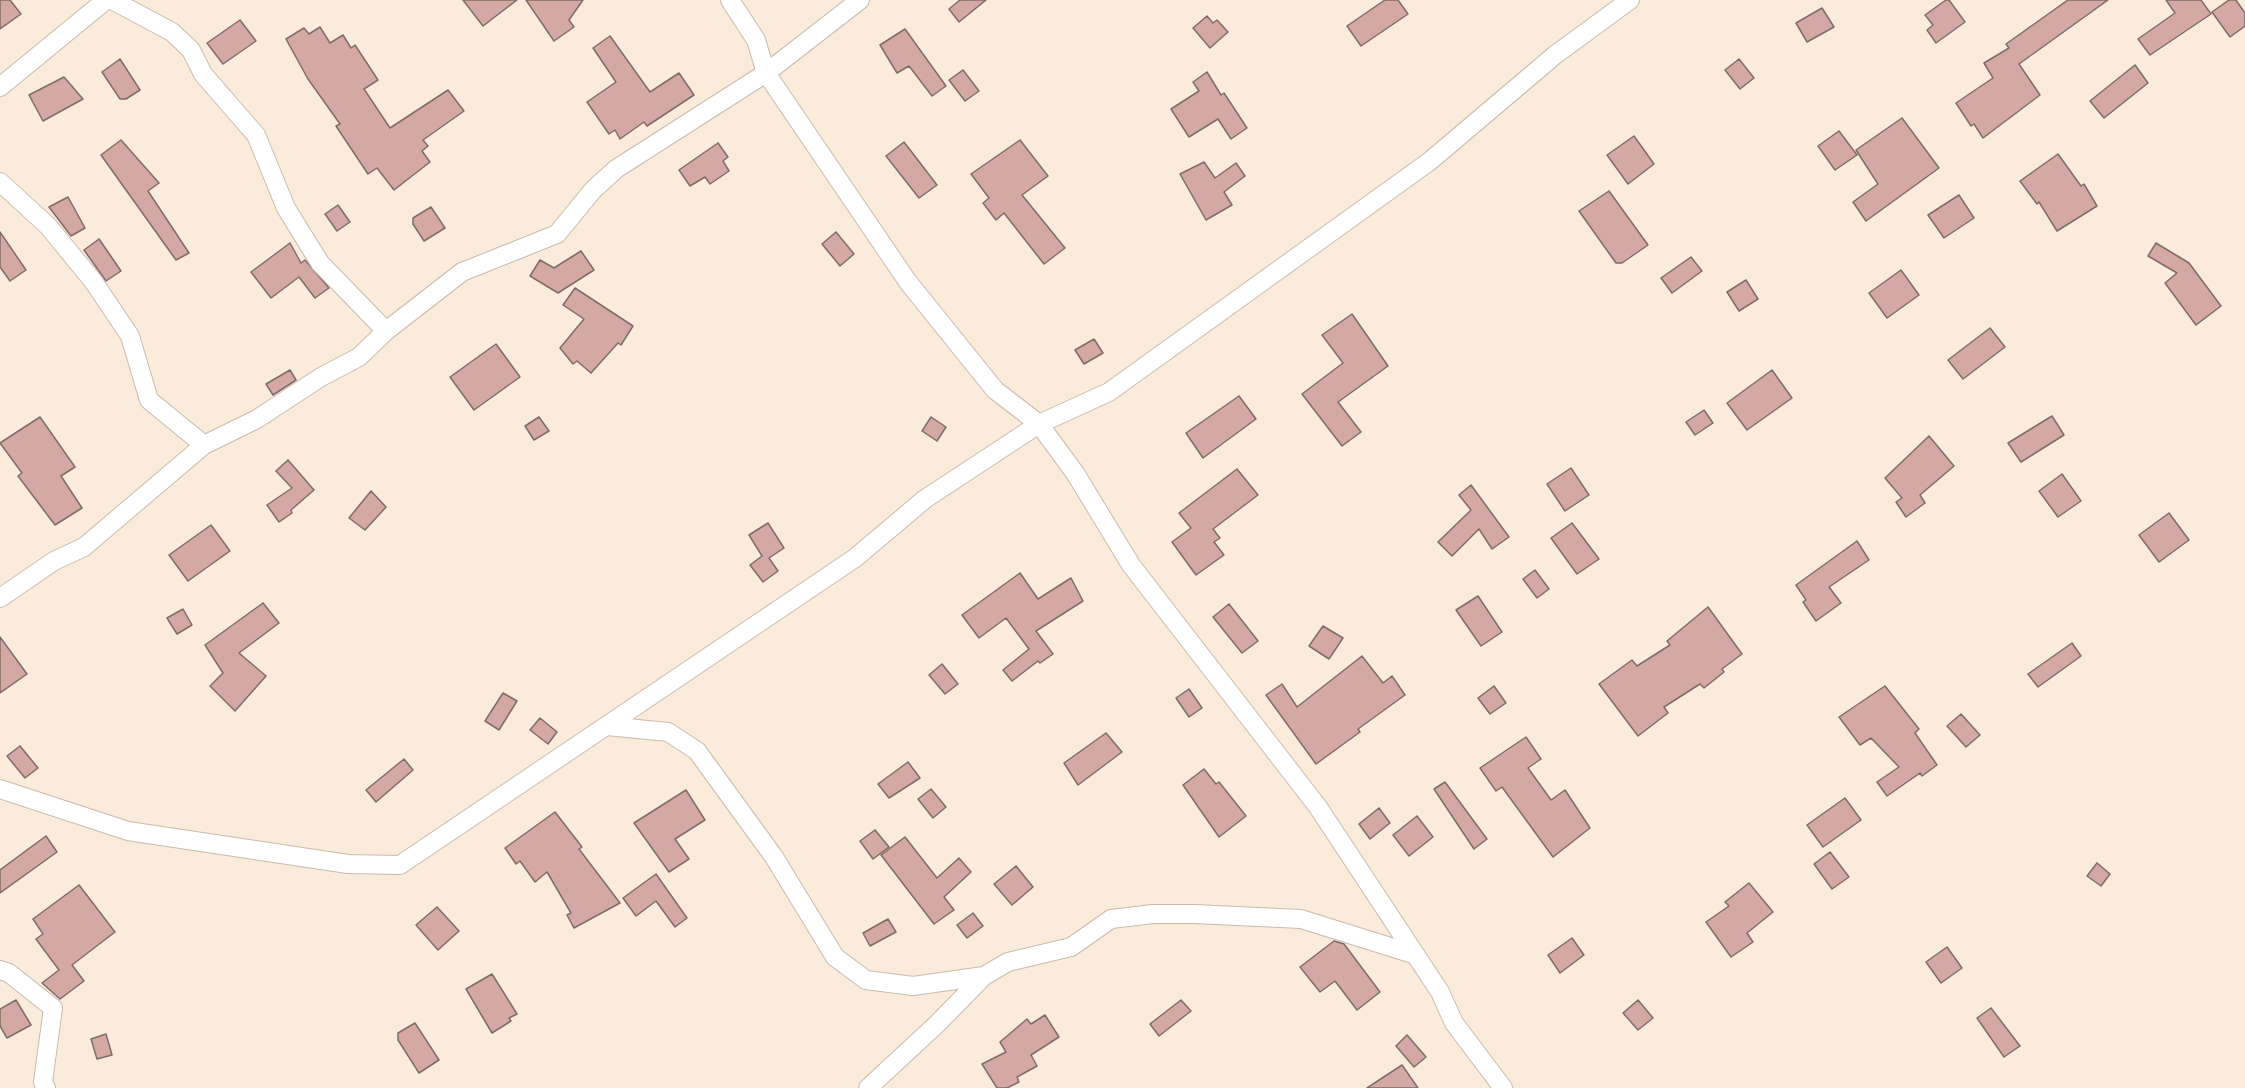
<!DOCTYPE html>
<html>
<head>
<meta charset="utf-8">
<style>
  body { margin:0 }
  canvas { display:block; background:#fbebdb }
</style>
</head>
<body>
<canvas width="2245" height="1088"></canvas>
<script>
const c = document.querySelector('canvas').getContext('2d');
c.lineJoin = 'round';
function fillPath(path, color) { c.fillStyle = color; c.fill(path, 'evenodd'); }
const toPath = rows => new Path2D(rows.map(r => 'M' + r).join(''));
function stroke(path, color, width, dash) { c.strokeStyle = color; c.lineWidth = width; c.lineCap = dash ? 'butt' : 'round'; c.setLineDash(dash || []); c.stroke(path); }
const building = toPath([
  [0,0,10,0,21,14,0,29,0,0],
  [463,0,517,0,483,26,463,0],
  [526,0,583,0,569,20,574,27,554,41,526,0],
  [960,0,986,0,959,22,949,9,960,0],
  [1385,0,1398,0,1408,14,1361,46,1347,26,1385,0],
  [1946,0,1949,0,1965,22,1936,43,1927,30,1933,25,1925,15,1946,0],
  [2068,0,2108,0,2019,64,2040,95,1983,138,1974,124,1971,126,1956,103,1993,78,1984,63,2009,48,2006,44,2068,0],
  [2166,0,2201,0,2211,14,2150,55,2138,39,2175,13,2166,0],
  [2229,0,2236,0,2245,13,2245,26,2230,37,2212,12,2229,0],
  [1822,8,1834,27,1807,42,1796,23,1822,8],
  [1207,16,1213,23,1217,20,1228,32,1210,48,1193,28,1207,16],
  [240,20,256,41,223,64,207,43,240,20],
  [320,27,330,43,343,35,351,48,355,45,378,80,364,89,390,128,448,90,464,111,423,140,428,146,422,151,430,162,394,190,377,168,368,174,336,126,340,124,308,79,286,39,304,28,309,34,320,27],
  [905,29,946,86,932,96,909,66,897,73,880,45,905,29],
  [610,36,650,92,679,73,694,95,647,126,644,122,620,139,615,130,609,134,587,102,616,82,593,48,610,36],
  [120,59,140,90,126,99,120,99,102,72,120,59],
  [1739,59,1754,78,1740,89,1725,70,1739,59],
  [2135,65,2148,83,2104,118,2090,101,2135,65],
  [963,70,979,91,965,101,949,80,963,70],
  [1207,72,1221,95,1224,93,1247,128,1231,139,1218,119,1189,137,1171,109,1199,91,1193,82,1207,72],
  [64,77,83,99,43,121,29,95,64,77],
  [1902,118,1939,168,1866,221,1853,202,1878,184,1856,150,1902,118],
  [1839,131,1857,155,1835,170,1818,146,1839,131],
  [1634,136,1654,164,1628,184,1607,155,1634,136],
  [121,140,159,183,148,191,189,253,176,260,101,155,121,140],
  [1020,140,1048,176,1022,195,1065,248,1044,264,1004,213,996,220,983,203,989,198,971,174,1020,140],
  [904,142,937,185,919,198,886,156,904,142],
  [718,143,728,157,723,161,729,171,710,184,705,177,690,186,679,170,718,143],
  [2058,154,2081,186,2084,184,2097,206,2057,231,2039,202,2037,204,2020,181,2058,154],
  [1204,162,1215,178,1236,163,1245,176,1224,192,1232,205,1206,220,1180,174,1204,162],
  [1609,191,1648,245,1622,263,1616,263,1579,211,1609,191],
  [1959,195,1974,218,1944,238,1928,215,1959,195],
  [68,197,85,228,71,236,49,207,68,197],
  [338,205,350,222,337,231,325,214,338,205],
  [431,207,445,228,424,241,413,224,413,218,431,207],
  [0,232,26,270,10,281,0,267,0,232],
  [836,232,854,254,840,266,822,244,836,232],
  [99,239,121,271,106,281,84,250,99,239],
  [290,243,301,263,305,260,329,288,315,298,299,277,271,298,251,272,290,243],
  [2156,243,2189,263,2221,306,2196,325,2165,283,2177,273,2148,256,2156,243],
  [581,251,594,270,558,293,530,276,540,260,554,268,581,251],
  [1691,257,1702,271,1672,293,1661,278,1691,257],
  [1901,270,1919,295,1887,318,1869,293,1901,270],
  [1746,280,1758,299,1739,311,1727,292,1746,280],
  [575,288,633,326,621,345,618,343,591,373,577,361,573,364,560,348,584,319,563,305,575,288],
  [1352,314,1388,366,1338,402,1361,432,1342,446,1302,394,1343,363,1322,335,1352,314],
  [1990,328,2005,347,1963,379,1948,360,1990,328],
  [1094,339,1103,353,1084,364,1075,350,1094,339],
  [496,344,520,377,474,410,450,377,496,344],
  [290,370,296,380,273,395,266,384,290,370],
  [1772,370,1792,398,1747,430,1727,403,1772,370],
  [1239,396,1256,419,1203,458,1186,433,1239,396],
  [1704,410,1713,423,1695,435,1686,422,1704,410],
  [2052,416,2064,435,2021,462,2008,443,2052,416],
  [40,417,75,467,61,476,82,508,55,525,18,476,22,473,0,443,40,417],
  [539,417,549,431,534,440,525,426,539,417],
  [931,417,946,427,937,441,922,431,931,417],
  [1929,436,1954,466,1920,495,1925,503,1906,517,1896,502,1902,498,1885,478,1929,436],
  [288,460,314,490,291,510,292,513,279,522,267,505,292,488,276,471,288,460],
  [1571,468,1589,495,1565,511,1547,484,1571,468],
  [1237,469,1258,495,1213,529,1220,538,1214,542,1224,555,1196,575,1172,542,1191,528,1179,513,1237,469],
  [2062,474,2081,501,2058,517,2039,491,2062,474],
  [1471,485,1509,537,1492,549,1479,529,1452,556,1438,542,1471,510,1459,495,1471,485],
  [371,491,386,507,365,530,349,518,371,491],
  [2169,513,2189,540,2159,562,2139,535,2169,513],
  [768,523,784,548,769,558,778,571,763,582,750,565,762,556,749,535,768,523],
  [1572,523,1599,559,1577,574,1551,538,1572,523],
  [211,525,230,551,188,581,169,555,211,525],
  [1857,541,1869,560,1829,587,1841,603,1816,621,1803,602,1806,600,1796,585,1857,541],
  [1535,570,1549,589,1537,598,1523,579,1535,570],
  [1020,573,1038,599,1071,578,1083,601,1036,631,1053,654,1040,663,1038,661,1012,681,1003,670,1029,649,1006,618,979,638,962,615,1020,573],
  [1478,596,1502,632,1481,646,1456,610,1478,596],
  [263,603,279,623,239,653,266,676,235,711,210,686,223,673,205,645,263,603],
  [1229,604,1258,641,1242,653,1213,617,1229,604],
  [1708,607,1742,654,1722,669,1724,672,1704,688,1700,684,1664,707,1668,713,1638,736,1599,684,1632,660,1637,666,1670,645,1667,641,1708,607],
  [183,609,192,625,177,634,167,618,183,609],
  [1323,626,1343,638,1329,659,1309,646,1323,626],
  [0,637,27,674,0,693,0,637],
  [2072,643,2081,656,2038,687,2028,674,2072,643],
  [1362,656,1383,683,1392,676,1405,695,1358,729,1360,732,1316,764,1266,695,1282,684,1297,707,1362,656],
  [942,664,958,684,945,694,929,675,942,664],
  [1494,686,1506,703,1490,714,1478,698,1494,686],
  [1885,686,1919,729,1915,733,1937,765,1922,776,1920,773,1887,796,1877,782,1899,767,1871,738,1860,745,1839,717,1885,686],
  [1189,689,1202,708,1189,717,1176,698,1189,689],
  [503,693,517,701,499,730,485,721,503,693],
  [1961,714,1980,735,1966,747,1947,726,1961,714],
  [540,718,557,732,548,744,530,730,540,718],
  [1106,733,1122,752,1078,785,1064,763,1106,733],
  [1526,737,1541,759,1528,768,1551,800,1565,790,1590,828,1553,857,1502,787,1496,791,1480,768,1526,737],
  [20,746,38,768,25,778,7,756,20,746],
  [404,759,413,770,376,802,366,790,404,759],
  [908,762,920,778,889,798,878,784,908,762],
  [1204,769,1216,784,1219,782,1246,816,1219,837,1183,785,1204,769],
  [1445,782,1487,839,1474,849,1434,789,1445,782],
  [931,789,946,807,933,818,918,799,931,789],
  [686,790,705,820,675,839,689,859,669,872,634,823,686,790],
  [1845,798,1861,820,1823,847,1807,825,1845,798],
  [1379,808,1390,823,1370,839,1359,824,1379,808],
  [555,812,582,847,579,849,620,903,574,928,567,915,571,913,547,872,535,882,520,861,516,864,505,848,555,812],
  [1417,816,1433,837,1409,856,1393,835,1417,816],
  [875,830,889,847,873,859,860,841,875,830],
  [46,836,57,852,0,893,0,870,46,836],
  [905,837,937,878,959,858,971,872,944,897,954,910,934,924,881,855,905,837],
  [1830,852,1849,877,1832,889,1814,864,1830,852],
  [2097,863,2110,874,2101,886,2087,876,2097,863],
  [1016,866,1033,887,1012,905,994,884,1016,866],
  [656,874,687,918,675,927,656,901,636,916,623,898,656,874],
  [1749,883,1773,912,1747,933,1753,942,1731,957,1706,922,1729,906,1725,902,1749,883],
  [79,885,115,932,72,965,84,981,60,999,42,983,59,970,36,939,43,934,33,919,79,885],
  [437,907,459,931,438,950,416,925,437,907],
  [973,913,983,926,967,938,957,925,973,913],
  [888,919,896,932,870,946,863,933,888,919],
  [1572,938,1584,955,1560,973,1548,955,1572,938],
  [1334,941,1344,944,1380,992,1357,1010,1335,981,1320,992,1300,967,1334,941],
  [1947,947,1962,968,1941,983,1926,962,1947,947],
  [492,974,517,1014,509,1018,511,1021,492,1033,466,989,492,974],
  [16,1000,31,1025,7,1038,0,1026,0,1009,16,1000],
  [1181,1000,1191,1011,1159,1036,1150,1024,1181,1000],
  [1638,1000,1653,1018,1638,1030,1623,1013,1638,1000],
  [1991,1008,2020,1046,2004,1057,1977,1018,1991,1008],
  [1045,1015,1059,1037,1031,1055,1037,1066,1017,1077,1019,1082,1007,1088,997,1088,982,1064,1006,1052,1000,1042,1027,1019,1031,1024,1045,1015],
  [415,1023,439,1060,419,1073,398,1040,398,1033,415,1023],
  [106,1034,112,1055,97,1059,91,1039,106,1034],
  [1407,1035,1426,1057,1414,1067,1396,1046,1407,1035],
  [1402,1065,1418,1088,1367,1088,1402,1065]
]);
const street = toPath([
  [112,0,172,32,191,50,203,74,256,135,286,208,320,263,386,331],
  [730,0,756,40,766,73,908,282,995,390,1039,424,1075,473,1131,565,1318,807,1440,992,1454,1023,1503,1088],
  [0,87,106,0],
  [0,182,48,226,93,281,130,336,149,400,204,445],
  [0,598,54,561,84,547,204,445,257,419,321,377,359,357,386,331,462,272,557,234,593,190,616,169,766,73,860,0],
  [607,726,668,732,697,751,774,857,835,957,866,980,913,986,984,976],
  [0,789,128,831,348,864,400,865,855,558,925,499,1039,424,1109,392,1430,161,1555,55,1630,0],
  [0,970,9,973,53,1008,43,1082,46,1088],
  [868,1088,937,1024,984,976,1008,962,1071,947,1111,919,1153,914,1194,914,1301,919,1416,955]
]);
fillPath(building, '#d4a8a5');
stroke(building, '#816c6a', 1.5);
stroke(street, '#cabbac', 20);
stroke(street, '#fff', 18);
</script>
</body>
</html>
